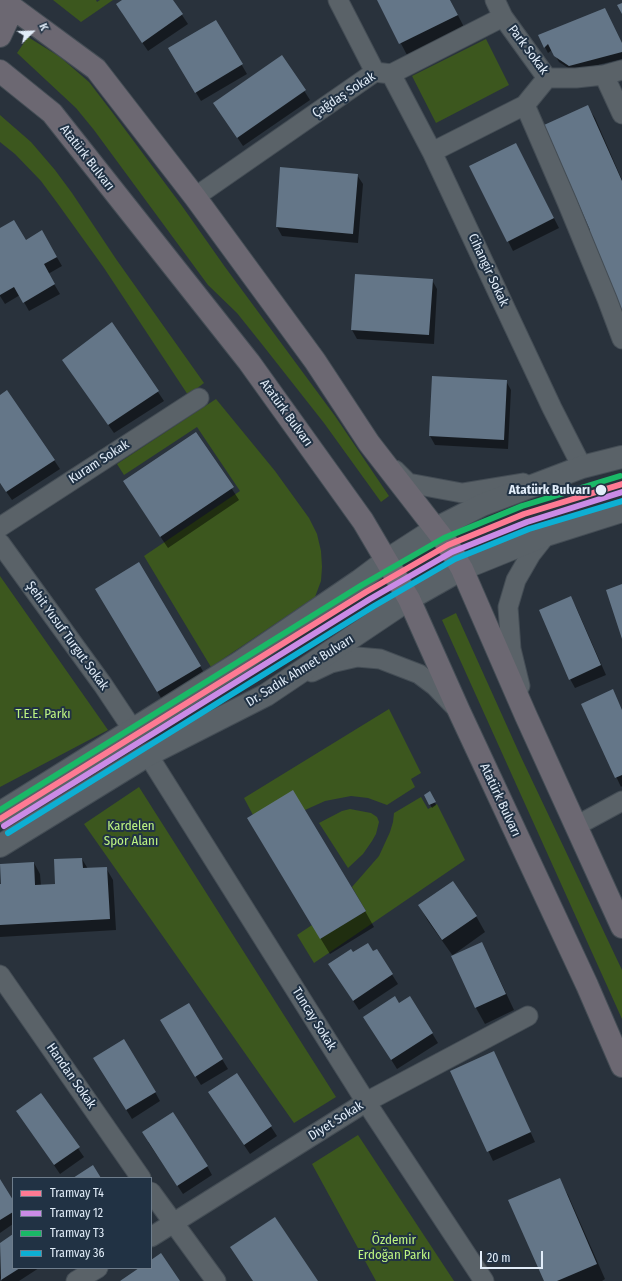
<!DOCTYPE html>
<html>
<head>
<meta charset="utf-8">
<style>
  body { margin:0 }
  #map { position:relative; width:622px; height:1281px; overflow:hidden; background:#29323c; font-family:"Fira Sans Condensed",sans-serif }
  canvas { display:block }
  .legend { position:absolute; left:12px; top:1177px; width:140px; height:92px; box-sizing:border-box; background:#213244; border:1px solid #6e7d8c; margin:0; padding:5px 7px; list-style:none; font-size:12px; color:#e2edf9 }
  .legend li { display:flex; align-items:center; gap:8px; height:20px }
  .legend b { width:20px; border:1px solid #6e7d8c }
  .north { position:absolute; left:12px; top:12px; width:40px; height:40px; -webkit-text-stroke:3px #213244; paint-order:stroke; rotate:67deg; font-size:11px; font-weight:700; line-height:16px; text-align:center; color:#e2edf9 }
  .north::after { content:''; display:block; margin:auto; width:14px; height:18px; background:#e2edf9; clip-path:polygon(50% 0,100% 100%,50% 72%,0 100%) }
  .scale { position:absolute; left:480px; top:1251px; width:63px; height:18px; box-sizing:border-box; border:2px solid #e2edf9; border-top:0; padding-left:5px; font-size:12px; line-height:14px; white-space:nowrap; color:#e2edf9; -webkit-text-stroke:3px #213244; paint-order:stroke }
</style>
</head>
<body>
<div id="map">
<canvas width="622" height="1281"></canvas>
<ul class="legend">
<li><b style="height:5px;background:#fe7a93"></b>Tramvay T4</li>
<li><b style="height:5px;background:#ca8be6"></b>Tramvay 12</li>
<li><b style="height:5px;background:#1ab867"></b>Tramvay T3</li>
<li><b style="height:5px;background:#0dafd3"></b>Tramvay 36</li>
</ul>
<div class="north">K</div>
<div class="scale">20 m</div>
</div>
<script>
const c = document.querySelector('canvas').getContext('2d');
c.lineJoin = 'round';
function fillPath(path, color) { c.fillStyle = color; c.fill(path, 'evenodd'); }
const toPath = rows => new Path2D(rows.map(r => 'M' + r).join(''));
function stroke(path, color, width, dash) { c.strokeStyle = color; c.lineWidth = width; c.lineCap = dash ? 'butt' : 'round'; c.setLineDash(dash || []); c.stroke(path); }
function drawText(font, color, halo, rows, align = 'center') {
  c.font = font + ' "Fira Sans Condensed",sans-serif'; c.lineWidth = 4; c.setLineDash([]); c.textBaseline = 'middle'; c.strokeStyle = halo; c.fillStyle = color; for (const [text, x, y, turn = 0] of rows) {
    c.save(); c.translate(x, y); c.rotate((+turn || 0) * Math.PI / 180); c.textAlign = isNaN(turn) ? turn : align; if (halo) c.strokeText(text, 0, 0); c.fillText(text, 0, 0); c.restore();
  }
}
const green = toPath([
  [53,0,96,0,97,2,100,0,113,0,81,22],
  [28,37,60,57,89,82,112,112,182,206,225,267,335,416,389,496,381,502,324,423,261,343,237,313,208,285,94,130,76,108,17,53],
  [486,39,509,85,436,123,412,76],
  [0,115,31,142,55,170,72,193,116,259,204,383,188,395,104,268,58,204,41,181,15,154,0,142],
  [216,399,275,471,309,518,317,534,321,551,322,567,321,581,315,597,211,667,144,556,240,491,197,427,124,475,117,464],
  [0,576,108,730,0,787],
  [456,613,521,757,622,970,622,1019,442,620],
  [389,709,421,773,411,779,415,787,387,805,368,798,351,796,325,801,305,810,253,815,244,798],
  [139,787,336,1097,294,1123,84,824],
  [421,797,428,809,437,804,465,860,314,963,297,935,312,925,320,938,366,911,352,887,379,856,390,832,393,822,394,813],
  [350,809,371,813,377,817,379,822,376,834,372,841,363,854,348,868,319,823,342,811],
  [358,1135,454,1281,376,1281,312,1164]
]);
const shadow = toPath([
  [124,0,172,0,188,24,148,51,122,13],
  [378,0,450,0,464,27,407,55],
  [216,21,247,74,201,101,170,49],
  [539,36,622,44,622,59,573,71,559,62,552,50,548,53],
  [282,56,310,100,243,146,214,103],
  [588,107,595,118,622,180,622,318,592,231],
  [516,144,559,228,513,251,471,167],
  [281,168,357,175,363,184,358,243,282,236,277,227],
  [0,229,26,241,42,232,62,266,48,274,60,294,29,311,20,295,5,304,0,296],
  [432,280,437,289,434,344,357,339,352,330],
  [112,323,164,401,114,433,69,369],
  [506,381,511,390,508,449,435,445,430,436],
  [0,397,54,460,60,469,12,500,0,483],
  [196,433,239,500,168,548,131,493],
  [97,589,200,666,207,678,164,703],
  [571,598,576,607,606,675,575,688,570,679],
  [617,700,622,710,622,786,621,787,582,704],
  [430,792,436,805,432,808,425,795],
  [257,834,365,911,374,927,330,954],
  [82,859,88,869,106,868,113,880,116,930,0,937,0,885,34,863,40,874,41,886,56,885],
  [453,882,476,916,485,932,453,955,453,956,481,943,490,959,514,1010,485,1024,476,1008,453,956,428,921,419,905],
  [377,951,398,984,359,1010,335,973,352,954],
  [410,997,438,1043,397,1069,370,1026],
  [189,1004,228,1069,201,1085,167,1030],
  [494,1052,535,1142,493,1161,451,1071],
  [100,1067,155,1092,160,1101,132,1119],
  [237,1075,277,1136,250,1154,215,1102],
  [41,1095,84,1157,60,1174,17,1111],
  [148,1142,207,1166,212,1175,183,1194],
  [559,1179,568,1195,605,1279,602,1281,545,1281],
  [0,1182,13,1201,13,1224,0,1233],
  [13,1235,13,1268,39,1268,19,1281,2,1281,0,1278,0,1244]
]);
const building = toPath([
  [122,0,173,0,183,14,142,43,116,4],
  [377,0,450,0,458,15,399,44],
  [622,3,622,14,617,5],
  [605,8,622,43,622,52,569,66,554,56,548,44,544,48,538,35],
  [216,20,243,64,195,93,168,48],
  [282,55,306,90,237,138,213,103],
  [588,105,622,181,622,320,612,297,615,294,588,231,590,230,544,125],
  [516,143,554,218,507,242,469,166],
  [280,167,358,174,353,234,276,227],
  [14,220,26,240,42,230,57,257,44,264,55,284,23,303,14,287,0,295,0,228],
  [355,274,433,279,429,335,351,330],
  [112,322,159,391,108,425,62,360],
  [432,376,507,380,504,440,429,436],
  [7,390,55,460,6,492,0,483,0,395],
  [196,432,234,487,160,537,123,481],
  [139,562,201,666,157,692,95,589],
  [622,584,622,639,606,590],
  [571,596,601,665,569,680,539,610],
  [613,689,622,710,622,775,615,778,581,704],
  [293,790,366,911,320,939,247,818],
  [430,791,436,802,429,805,424,795],
  [82,858,83,868,107,867,110,919,0,925,0,884,1,884,0,864,34,862,35,885,55,884,54,859],
  [453,881,477,916,442,940,418,905],
  [482,942,506,994,475,1008,451,956],
  [368,943,373,951,377,949,393,974,353,1001,328,964,351,949,353,952],
  [395,996,399,1003,410,996,433,1033,391,1060,363,1017],
  [189,1003,223,1059,195,1077,160,1020],
  [124,1039,156,1092,126,1110,93,1058],
  [494,1051,531,1132,487,1152,450,1071],
  [237,1073,272,1126,244,1145,208,1092],
  [41,1093,80,1147,54,1165,16,1111],
  [173,1112,208,1166,177,1186,142,1132],
  [93,1165,101,1178,73,1178],
  [560,1178,597,1264,557,1281,544,1281,508,1200],
  [0,1179,13,1200,13,1212,0,1220],
  [275,1217,318,1281,253,1281,230,1247],
  [13,1234,13,1268,20,1268,1,1280,0,1243],
  [161,1253,180,1281,120,1281,139,1268,151,1268,151,1260]
]);
const minor = toPath([
  [338,0,375,72],
  [495,0,503,17,547,78,576,78,604,75,622,70],
  [391,74,432,152,552,408,582,467],
  [604,75,622,114],
  [547,78,525,105,567,202,607,299,622,339],
  [432,152,525,105],
  [195,197,375,72,391,74,503,17],
  [395,470,408,483,462,493,523,483],
  [0,527,199,398],
  [0,543,103,685,133,730],
  [312,672,331,663,357,657,380,659,419,674,435,686,455,707],
  [520,686,511,649,508,607,516,580,531,554,546,535],
  [148,755,366,1102,484,1281],
  [576,826,622,801],
  [0,975,141,1178],
  [151,1192,216,1281],
  [151,1237,366,1102,528,1016],
  [76,1281,98,1268]
]);
const secondary = toPath([
  [0,813,239,663,359,581,387,560,435,529,482,505,582,467,622,457],
  [0,846,148,755,266,695,409,599,462,569,546,535,622,511]
]);
const primary = toPath([
  [0,0,13,8,96,69,195,197,315,361,369,443,448,545,462,569,526,716,622,927],
  [0,36,13,8],
  [0,71,52,113,249,362,363,521,409,599,459,711,587,985,622,1066]
]);
const tram1 = toPath([
  [0,819,366,592,448,545,524,514,622,484]
]);
const tram2 = toPath([
  [4,826,370,599,452,552,527,522,622,492]
]);
const tram3 = toPath([
  [0,810,362,585,444,538,522,506,620,476]
]);
const tram4 = toPath([
  [8,833,374,606,455,559,529,529,622,501]
]);
const markers = [
  [601,490,6,"#e2edf9"]
];
const streetNames = [
  ["Park Sokak",528,50,53],
  ["Çağdaş Sokak",344,95,-33],
  ["Atatürk Bulvarı",87,158,52],
  ["Cihangir Sokak",488,270,65],
  ["Atatürk Bulvarı",286,413,54],
  ["Kuram Sokak",99,462,-33],
  ["Şehit Yusuf Turgut Sokak",67,636,54],
  ["Dr. Sadık Ahmet Bulvarı",300,671,-32],
  ["Atatürk Bulvarı",500,800,65],
  ["Tuncay Sokak",314,1019,58],
  ["Handan Sokak",71,1076,55],
  ["Diyet Sokak",336,1121,-32]
];
const stopNames = [
  ["Atatürk Bulvarı",590,490]
];
const parkNames = [
  ["T.E.E. Parkı",43,714],
  ["Kardelen",131,826],
  ["Spor Alanı",131,841],
  ["Özdemir",394,1240],
  ["Erdoğan Parkı",394,1255]
];
fillPath(green, '#3c571e');
fillPath(shadow, '#0007');
fillPath(building, '#647688');
stroke(minor, '#444d55', 21);
stroke(secondary, '#444d55', 24);
stroke(primary, '#444d55', 24);
stroke(minor, '#5a6268', 19);
stroke(secondary, '#5a6268', 22);
stroke(primary, '#6c6872', 22);
stroke(tram1, '#fe7a93', 6);
stroke(tram2, '#ca8be6', 6);
stroke(tram3, '#1ab867', 6);
stroke(tram4, '#0dafd3', 6);
for (const [x, y, r, color] of markers) { const dot = new Path2D(); dot.arc(x, y, r, 0, 2 * Math.PI); c.fillStyle = color; c.fill(dot); stroke(dot, '#213244', 1.5); }
drawText('13px', '#e2edf9', '#213244', streetNames);
drawText('bold 13px', '#e2edf9', '#213244', stopNames, 'right');
drawText('13px', '#bdf481', '#213244', parkNames);
</script>
</body>
</html>
